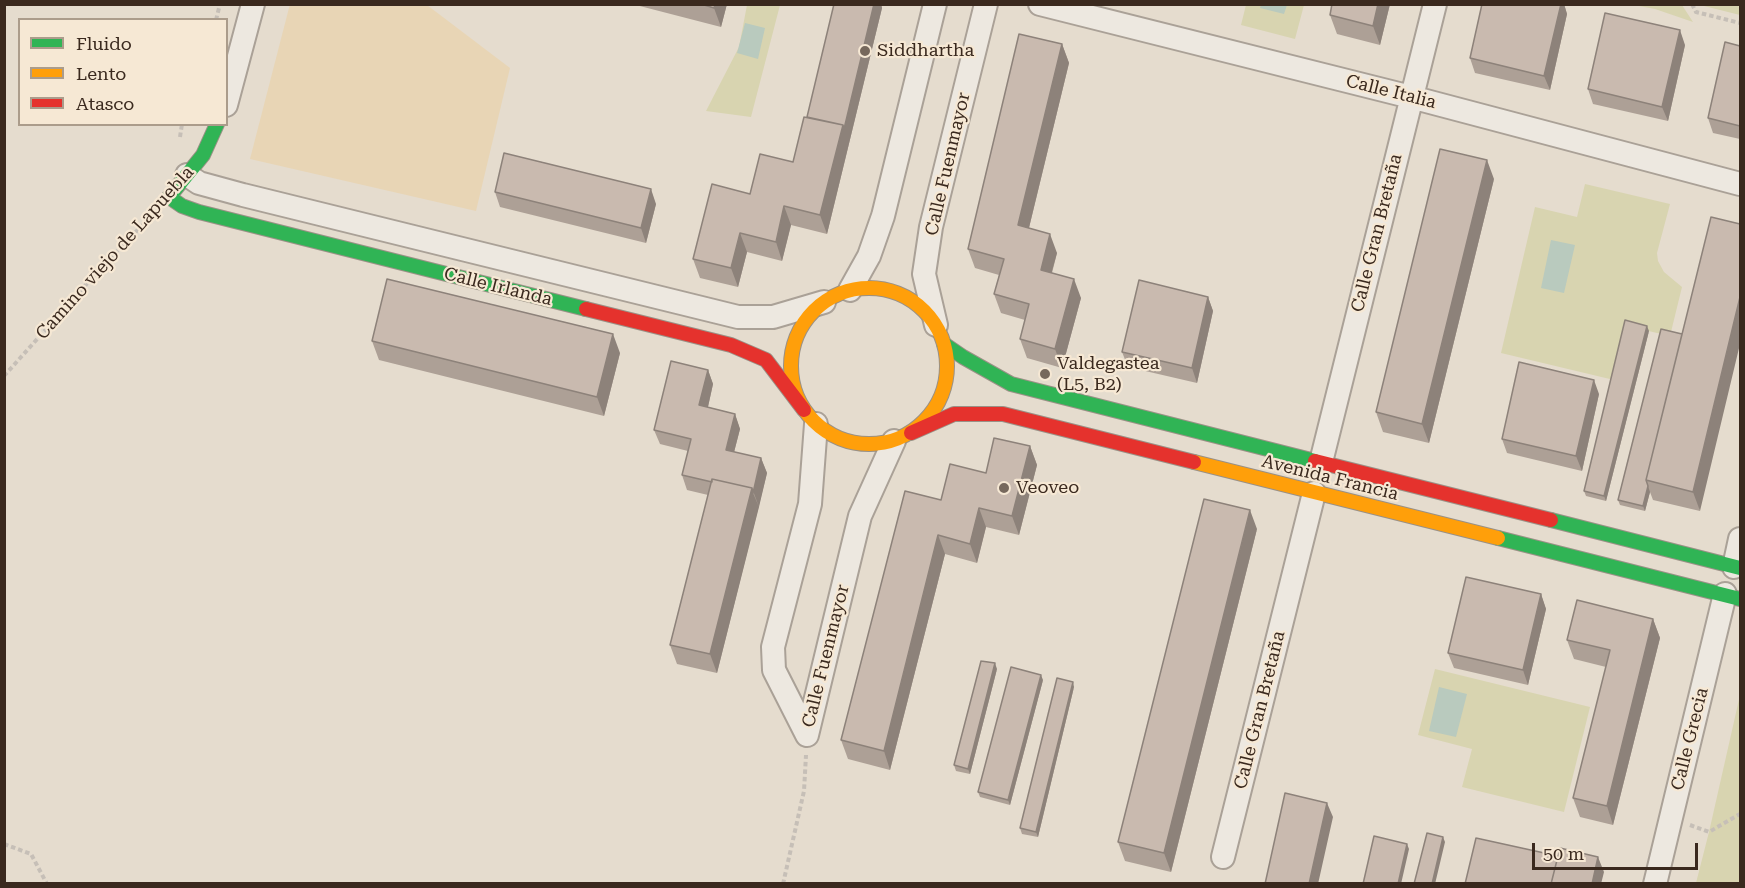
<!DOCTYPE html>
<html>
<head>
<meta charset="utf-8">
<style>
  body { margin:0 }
  #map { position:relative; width:1745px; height:888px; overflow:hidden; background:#e5dcce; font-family:"Roboto Serif",serif }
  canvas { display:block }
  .frame { position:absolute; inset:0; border:6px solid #3a291e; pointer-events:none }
  .legend { position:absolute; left:18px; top:18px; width:210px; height:108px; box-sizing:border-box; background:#f6e8d4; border:2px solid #ab9c8b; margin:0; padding:8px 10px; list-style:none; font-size:18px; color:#3a291e }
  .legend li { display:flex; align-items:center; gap:12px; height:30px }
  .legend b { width:30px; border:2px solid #ab9c8b }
  .scale { position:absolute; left:1532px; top:843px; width:166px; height:27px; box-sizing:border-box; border:3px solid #3a291e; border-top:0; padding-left:8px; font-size:18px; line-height:21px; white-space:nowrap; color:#3a291e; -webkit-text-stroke:4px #f6e8d4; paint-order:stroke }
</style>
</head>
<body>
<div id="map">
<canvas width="1745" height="888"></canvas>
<div class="frame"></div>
<ul class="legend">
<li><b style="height:8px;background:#30b455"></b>Fluido</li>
<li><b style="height:8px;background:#ff9f0a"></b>Lento</li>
<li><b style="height:8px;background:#e5322d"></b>Atasco</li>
</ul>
<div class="scale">50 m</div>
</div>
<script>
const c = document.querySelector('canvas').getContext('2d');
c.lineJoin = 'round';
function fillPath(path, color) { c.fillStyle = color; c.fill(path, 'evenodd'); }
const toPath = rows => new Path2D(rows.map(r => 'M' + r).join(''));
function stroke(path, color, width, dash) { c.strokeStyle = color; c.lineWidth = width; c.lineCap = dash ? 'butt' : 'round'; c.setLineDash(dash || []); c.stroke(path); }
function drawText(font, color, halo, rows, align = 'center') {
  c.font = font + ' "Roboto Serif",serif'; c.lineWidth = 4.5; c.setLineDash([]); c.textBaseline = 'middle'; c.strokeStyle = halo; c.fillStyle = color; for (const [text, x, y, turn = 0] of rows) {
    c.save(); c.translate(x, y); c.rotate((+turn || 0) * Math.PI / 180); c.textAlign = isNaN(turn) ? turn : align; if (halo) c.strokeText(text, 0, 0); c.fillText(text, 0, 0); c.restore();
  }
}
const green = toPath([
  [747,5,780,5,751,117,706,111,739,47],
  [1246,5,1304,5,1295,39,1241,25],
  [1634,5,1682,5,1693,22,1655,9],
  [1703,5,1740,5,1740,15,1704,6],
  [1585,184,1670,204,1657,253,1658,261,1664,272,1682,287,1670,336,1627,326,1614,380,1501,353,1535,207,1577,217],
  [1435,669,1590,707,1564,812,1462,787,1472,749,1418,735],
  [1740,695,1740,883,1696,883,1709,832]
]);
const sand = toPath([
  [290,4,427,5,510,68,476,211,250,159]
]);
const water = toPath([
  [1261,5,1261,4,1287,5,1284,14,1260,8],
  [745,23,765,28,758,59,737,53],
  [1551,240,1575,245,1564,293,1541,288],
  [1439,687,1467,694,1456,737,1429,731]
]);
const path = toPath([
  [1692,4,1696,12,1740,23],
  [216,20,220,4],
  [180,137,182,124],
  [4,376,100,269,152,215],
  [1690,825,1709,832,1740,814],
  [4,844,31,854,47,884],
  [783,884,804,791,806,755]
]);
const street = toPath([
  [1040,4,1411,97,1740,184],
  [226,105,253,4],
  [187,175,199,183,243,195,738,317,773,317,824,302],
  [850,290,869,256,883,216,935,4],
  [936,325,924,274,931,227,986,4],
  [1321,462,1435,4],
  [1734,567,1740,539],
  [807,735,774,670,773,647,810,504,816,424],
  [807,735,860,516,894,441],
  [1223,857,1314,493],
  [1655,884,1725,594]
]);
const fast = toPath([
  [217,124,203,155,169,197,182,206,199,212,586,309],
  [944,344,963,357,1011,384,1315,461],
  [1551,520,1740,568],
  [1498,538,1740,599]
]);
const slow = toPath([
  '791 366a78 78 0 1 1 156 0a78 78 0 1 1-156 0Z',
  [1194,462,1498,538]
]);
const jam = toPath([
  [586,309,731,345,766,360,804,410],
  [911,433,954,414,1003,414,1194,462],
  [1315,461,1551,520]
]);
const wall = toPath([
  [632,4,727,4,721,27],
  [834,4,881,4,882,8,827,234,791,225,782,261,747,252,738,287,700,278,693,259,750,194,793,162,807,117],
  [1390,4,1380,45,1337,34,1330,15],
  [1482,4,1564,4,1567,14,1550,90,1475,73,1470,58],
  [1062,44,1069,63,1029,228,1057,253,1052,273,1081,298,1062,368,1027,358,1020,339,1025,320,1001,313,994,294,999,275,975,268,968,249],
  [1685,45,1668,121,1593,104,1588,89],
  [1740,46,1740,139,1713,133,1708,118],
  [1494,179,1429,443,1383,432,1376,412],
  [495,192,656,204,646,243,500,207],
  [1208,297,1213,311,1197,383,1128,367,1122,352],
  [1661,329,1700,511,1653,500,1650,492,1645,511,1620,505,1618,500],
  [1649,331,1606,501,1586,496,1584,491],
  [372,341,620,353,604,416,379,360],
  [708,370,713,384,708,407,735,414,740,429,734,452,761,458,767,473,717,673,677,664,670,645,708,495,687,490,682,475,688,451,660,444,654,430],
  [1599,394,1582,471,1507,453,1502,439],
  [1030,446,1037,465,1019,535,986,527,977,563,945,554,890,770,848,759,841,740,941,500],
  [1257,529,1171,872,1125,861,1118,842],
  [1541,594,1546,609,1528,685,1454,668,1448,653],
  [1653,619,1660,638,1613,825,1580,817,1573,798,1606,667,1574,659,1567,640],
  [997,669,970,774,956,771,954,765],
  [1043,680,1010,805,980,797,978,792],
  [1074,687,1038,837,1022,834,1020,828]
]);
const shadedWall = toPath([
  [715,4,727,4,721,27,714,8],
  [874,4,881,4,882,8,827,234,820,215],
  [1378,4,1390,4,1380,45,1373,26],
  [1561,4,1564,4,1567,14,1550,90,1544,76],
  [1680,30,1685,45,1668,121,1662,107],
  [1062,44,1069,63,1025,244,1018,225],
  [1487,160,1494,179,1429,443,1422,424],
  [651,189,656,204,646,243,641,228],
  [784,206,791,225,782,261,776,242],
  [740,233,747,252,738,287,731,268],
  [1050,234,1057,253,1047,289,1041,270],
  [1074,279,1081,298,1062,368,1055,349],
  [1208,297,1213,311,1197,383,1192,368],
  [1740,297,1740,344,1700,511,1693,492],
  [1647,326,1649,331,1606,501,1604,496],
  [613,334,620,353,604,416,597,397],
  [708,370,713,384,705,420,699,405],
  [1594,380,1599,394,1582,471,1576,456],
  [735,414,740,429,731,464,726,450],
  [1030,446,1037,465,1019,535,1012,516],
  [761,458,767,473,759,507,753,493],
  [1648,486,1650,492,1645,511,1643,506],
  [752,488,759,507,717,673,710,654],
  [979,508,986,527,977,563,970,544],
  [1250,510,1257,529,1171,872,1164,853],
  [938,535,945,554,890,770,884,751],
  [1541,594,1546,609,1528,685,1523,670],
  [1653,619,1660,638,1613,825,1607,806],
  [995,663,997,669,970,774,968,769],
  [1041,675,1043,680,1010,805,1008,800],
  [1073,682,1074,687,1038,837,1036,832],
  [1327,803,1333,817,1318,884,1309,884],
  [1443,837,1445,842,1435,884,1432,884],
  [1407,844,1409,849,1401,884,1398,884],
  [1598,857,1604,872,1601,884,1592,884]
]);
const building = toPath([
  [701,4,715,4,714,8,701,4],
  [834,4,874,4,844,129,843,125,807,117,834,4],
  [1332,4,1378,4,1373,26,1330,15,1332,4],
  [1482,4,1561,4,1544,76,1470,58,1482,4],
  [1605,13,1680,30,1662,107,1588,89,1605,13],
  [1019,34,1062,44,1018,225,1050,234,1041,270,1074,279,1055,349,1020,339,1029,304,994,294,1004,259,968,249,1019,34],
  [1725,42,1740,46,1740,126,1708,118,1725,42],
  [804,117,843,125,820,215,784,206,776,242,740,233,731,268,693,259,712,184,750,194,760,154,793,162,804,117],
  [1440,149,1487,160,1422,424,1376,412,1440,149],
  [504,153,651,189,641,228,495,192,504,153],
  [1711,217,1740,224,1740,297,1693,492,1646,480,1711,217],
  [387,279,613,334,597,397,372,341,387,279],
  [1139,280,1208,297,1192,368,1122,352,1139,280],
  [1625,320,1647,326,1604,496,1584,491,1625,320],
  [1661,329,1682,334,1646,480,1648,486,1643,506,1618,500,1661,329],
  [671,361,708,370,699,405,735,414,726,450,761,458,753,493,752,488,712,479,712,482,682,475,691,439,654,430,671,361],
  [1519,362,1594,380,1576,456,1502,439,1519,362],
  [994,438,1030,446,1012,516,979,508,970,544,938,535,884,751,841,740,905,491,941,500,950,464,986,473,994,438],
  [712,479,752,488,710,654,670,645,712,479],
  [1204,499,1250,510,1164,853,1118,842,1204,499],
  [1466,577,1541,594,1523,670,1448,653,1466,577],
  [1577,600,1653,619,1607,806,1573,798,1610,650,1567,640,1577,600],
  [981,661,995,663,968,769,954,765,981,661],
  [1011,667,1041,675,1008,800,978,792,1011,667],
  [1057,678,1073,682,1036,832,1020,828,1057,678],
  [1285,793,1327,803,1309,884,1265,884,1285,793],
  [1427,833,1443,837,1432,884,1414,884,1427,833],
  [1374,836,1407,844,1398,884,1363,884,1374,836],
  [1476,838,1558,856,1551,884,1465,884,1476,838],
  [1560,848,1598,857,1592,884,1551,884,1560,848]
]);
const markers = [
  [865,51,6,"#76685c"],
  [1045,374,6,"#76685c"],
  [1004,488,6,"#76685c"]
];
const poiNames = [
  ["Siddhartha",877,51],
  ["Valdegastea",1057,364],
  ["(L5, B2)",1057,385],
  ["Veoveo",1016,488]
];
const streetNames = [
  ["Calle Italia",1391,92,14],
  ["Calle Fuenmayor",948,164,-77],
  ["Calle Gran Bretaña",1377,233,-76],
  ["Camino viejo de Lapuebla",115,253,-48],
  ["Calle Irlanda",498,287,14],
  ["Avenida Francia",1330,478,14],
  ["Calle Fuenmayor",826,656,-76],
  ["Calle Gran Bretaña",1260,710,-76],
  ["Calle Grecia",1690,739,-76]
];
fillPath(green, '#d8d4b0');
fillPath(sand, '#e8d5b5');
fillPath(water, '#b9cabe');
stroke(street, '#aaa197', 26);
stroke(fast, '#9a9186', 16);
stroke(slow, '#9a9186', 16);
stroke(jam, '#9a9186', 16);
stroke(path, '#c6bfb7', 4, [4.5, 3]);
stroke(street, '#ede8e0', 22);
stroke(fast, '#30b455', 14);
stroke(slow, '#ff9f0a', 14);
stroke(jam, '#e5322d', 14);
fillPath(wall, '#ada096');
fillPath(shadedWall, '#8d827a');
fillPath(building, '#c9baaf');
stroke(building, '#8d827a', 1.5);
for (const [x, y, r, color] of markers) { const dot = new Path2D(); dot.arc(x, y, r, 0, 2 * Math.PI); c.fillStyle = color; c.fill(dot); stroke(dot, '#f6e8d4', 2); }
drawText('18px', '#3a291e', '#f6e8d4', poiNames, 'left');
drawText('18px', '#3a291e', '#f6e8d4', streetNames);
</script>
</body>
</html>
